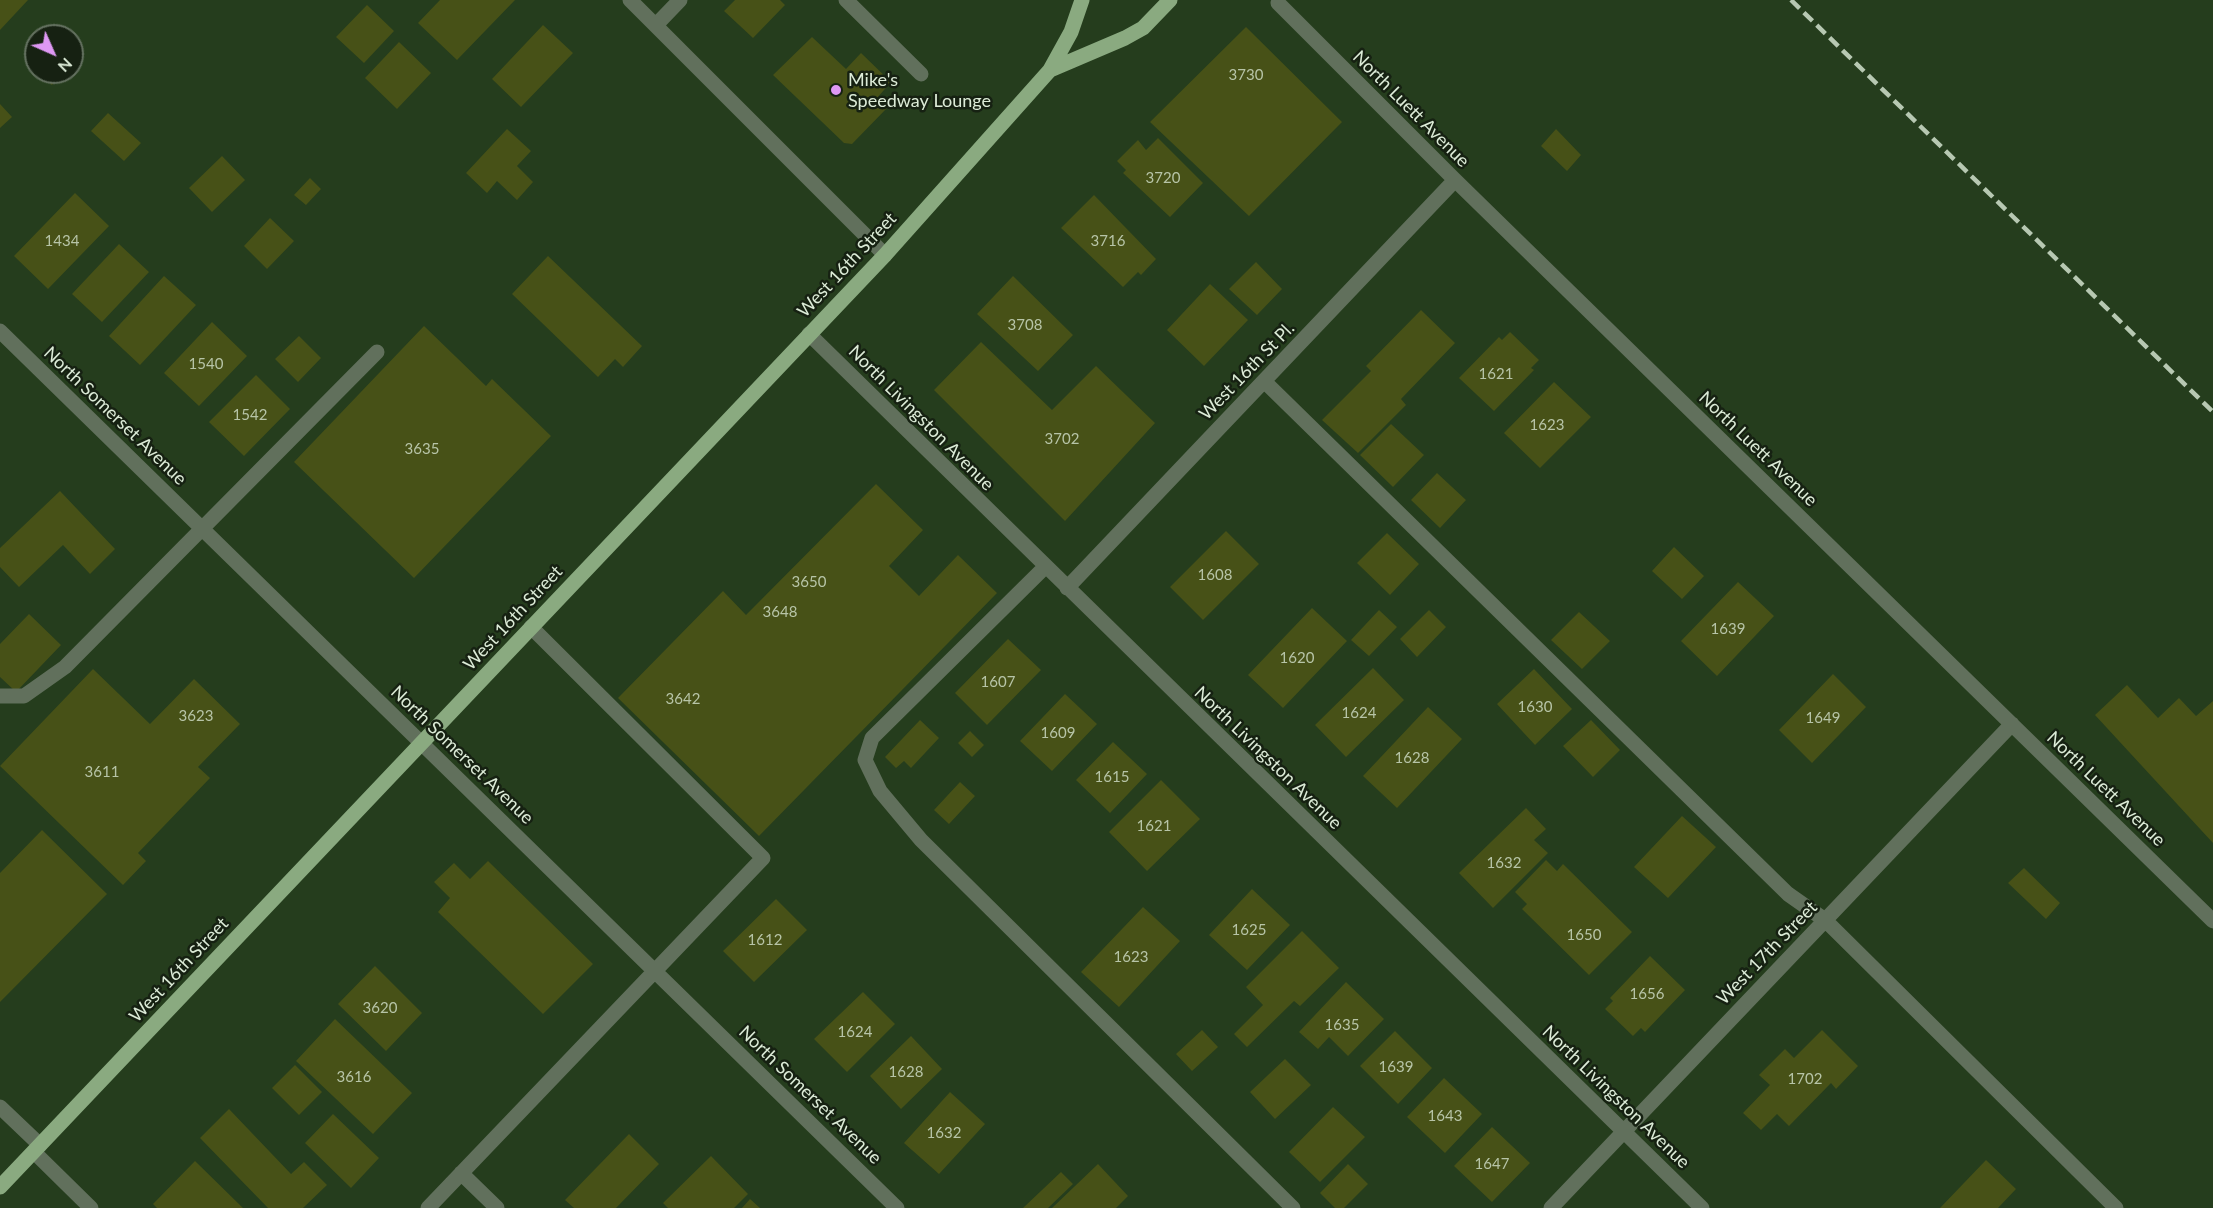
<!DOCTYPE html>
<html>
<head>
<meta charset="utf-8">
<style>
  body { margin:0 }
  #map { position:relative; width:2213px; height:1208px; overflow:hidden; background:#253d1d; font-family:Lato,sans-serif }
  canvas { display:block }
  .north { position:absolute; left:24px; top:24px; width:60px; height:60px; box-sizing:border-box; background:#162112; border:2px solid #657261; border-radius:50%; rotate:135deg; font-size:16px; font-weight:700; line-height:24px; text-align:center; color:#dcebd7 }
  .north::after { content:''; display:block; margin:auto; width:21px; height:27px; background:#de98f3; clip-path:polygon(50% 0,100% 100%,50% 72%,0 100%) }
</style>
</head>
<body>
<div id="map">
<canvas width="2213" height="1208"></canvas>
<div class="north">N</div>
</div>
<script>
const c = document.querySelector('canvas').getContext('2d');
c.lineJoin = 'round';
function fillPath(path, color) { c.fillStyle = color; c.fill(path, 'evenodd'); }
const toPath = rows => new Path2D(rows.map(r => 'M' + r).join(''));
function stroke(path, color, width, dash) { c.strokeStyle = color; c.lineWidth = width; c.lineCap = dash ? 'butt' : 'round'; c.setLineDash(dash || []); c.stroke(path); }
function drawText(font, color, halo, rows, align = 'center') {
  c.font = font + ' Lato,sans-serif'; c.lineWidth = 5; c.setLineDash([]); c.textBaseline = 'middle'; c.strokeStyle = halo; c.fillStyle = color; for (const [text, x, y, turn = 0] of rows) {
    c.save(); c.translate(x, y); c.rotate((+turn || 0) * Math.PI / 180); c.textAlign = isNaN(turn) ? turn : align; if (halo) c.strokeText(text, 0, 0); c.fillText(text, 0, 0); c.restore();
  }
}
const building = toPath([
  [0,0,28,0,0,30],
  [440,0,515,0,457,60,418,23],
  [735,0,780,0,785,5,753,38,724,11],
  [367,5,394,31,364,63,336,37],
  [543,25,573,53,521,107,492,79],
  [1246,27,1342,122,1249,216,1150,122],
  [812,37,846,69,861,53,891,82,877,98,887,108,852,144,844,143,773,75],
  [399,42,431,73,397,109,365,78],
  [36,72,63,72,52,85],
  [0,104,12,117,0,128],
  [108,113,141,143,124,161,91,131],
  [507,129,531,151,517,166,533,182,517,200,497,181,487,193,466,173],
  [1556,129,1581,155,1567,171,1541,146],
  [1158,138,1203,183,1170,217,1123,173,1126,170,1117,161,1138,140,1146,150],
  [222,156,245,180,212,212,189,188],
  [310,178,321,189,306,205,294,195],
  [75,193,109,226,48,289,14,256],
  [1094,195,1156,259,1141,275,1138,272,1123,287,1061,228],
  [270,218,294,241,267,269,244,246],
  [119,244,149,272,102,322,72,294],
  [548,256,642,346,623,367,615,359,598,377,512,294],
  [1256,262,1282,289,1257,315,1229,289],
  [164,276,196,305,140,365,109,336],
  [1013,276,1073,335,1038,371,977,314],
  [1210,284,1248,320,1204,366,1167,330],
  [1421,310,1455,343,1401,399,1406,405,1358,453,1322,420,1371,371,1366,366],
  [212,322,247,356,199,406,164,373],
  [424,326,486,386,492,379,551,436,414,578,294,462],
  [1510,332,1539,360,1531,368,1534,370,1494,411,1459,378,1499,337,1502,340],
  [299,336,321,358,298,382,275,359],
  [981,342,1052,410,1096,366,1155,423,1065,521,934,390],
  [256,375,290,409,244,456,209,422],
  [1554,382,1591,417,1540,468,1504,433],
  [1391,424,1424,455,1393,487,1360,455],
  [1437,473,1466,500,1440,528,1411,500],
  [876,484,923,530,889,566,919,596,958,555,997,593,759,836,618,698,723,591,746,615],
  [60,491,115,549,90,574,63,545,19,587,0,567,0,548],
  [1226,531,1259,564,1203,620,1170,587],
  [1387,533,1419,564,1390,595,1357,563],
  [1674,547,1704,576,1682,599,1652,571],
  [1738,582,1774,616,1717,676,1681,641],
  [1312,608,1347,641,1283,708,1248,675],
  [1379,610,1397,627,1369,656,1351,640],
  [1429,610,1446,627,1417,657,1400,639],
  [1579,612,1610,641,1582,669,1551,640],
  [29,614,61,645,16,692,0,677,0,644],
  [1008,639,1041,670,987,725,955,693],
  [1373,668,1404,700,1346,757,1315,725],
  [93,669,150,724,194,679,240,724,198,767,210,778,138,853,146,861,123,885,0,766],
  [1534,669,1572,709,1535,745,1497,704],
  [1833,674,1866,707,1812,763,1779,730],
  [2127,685,2158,718,2179,698,2196,716,2213,701,2213,843,2095,715],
  [1065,694,1097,724,1052,771,1020,741],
  [1428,707,1462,739,1397,808,1363,776],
  [920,720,939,738,911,768,904,761,896,768,885,757],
  [1591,720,1620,750,1593,777,1563,746],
  [970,731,984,745,972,757,958,743],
  [1113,742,1147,774,1110,813,1076,780],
  [1161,780,1200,819,1147,871,1109,832],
  [960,782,975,796,949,824,934,810],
  [1526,808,1546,829,1534,840,1548,853,1493,908,1459,873],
  [1682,816,1716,847,1668,898,1634,867],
  [42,830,107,894,0,1002,0,873],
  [1546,860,1557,871,1563,864,1632,932,1589,975,1522,909,1527,904,1515,892],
  [488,861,593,964,543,1014,438,912,450,898,434,882,454,863,470,879],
  [2024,868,2060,903,2046,919,2008,883],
  [1252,889,1290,925,1247,970,1209,935],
  [776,899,807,930,754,982,723,951],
  [1143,907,1180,941,1119,1007,1081,972],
  [1302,931,1339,968,1300,1006,1294,1001,1247,1047,1234,1034,1263,1005,1246,987],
  [1650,956,1685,990,1645,1032,1641,1028,1633,1036,1605,1009,1613,1001,1610,998],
  [375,966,422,1013,386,1051,338,1004],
  [1346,982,1384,1019,1348,1056,1329,1037,1318,1049,1299,1032],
  [863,992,895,1024,847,1072,814,1039],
  [335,1019,412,1093,373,1134,296,1061],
  [1202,1030,1218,1047,1192,1071,1176,1054],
  [1822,1030,1858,1066,1836,1089,1831,1083,1789,1126,1777,1114,1761,1130,1743,1113,1770,1085,1759,1075,1785,1049,1794,1058],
  [1395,1031,1432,1068,1398,1104,1360,1066],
  [911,1036,942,1069,901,1109,870,1076],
  [1285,1059,1311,1085,1275,1119,1250,1092],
  [295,1065,322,1092,299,1115,272,1088],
  [1444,1078,1482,1114,1445,1153,1407,1117],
  [950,1092,985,1124,939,1174,904,1143],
  [1333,1107,1365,1137,1320,1182,1289,1152],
  [229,1109,291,1174,304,1162,327,1185,303,1208,268,1208,200,1138],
  [333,1114,379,1158,351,1188,305,1143],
  [1492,1127,1530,1163,1492,1202,1454,1166],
  [629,1134,659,1164,616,1208,574,1208,565,1200],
  [711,1156,748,1194,734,1208,668,1208,663,1203],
  [1986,1160,2016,1189,1998,1208,1940,1208],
  [195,1161,243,1208,157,1208,153,1204],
  [1098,1164,1128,1196,1116,1208,1052,1208],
  [1348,1164,1368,1184,1344,1208,1335,1208,1320,1193],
  [1061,1172,1073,1184,1048,1208,1023,1208],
  [750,1199,760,1208,742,1208]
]);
const minor = toPath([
  [630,0,885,255],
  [846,0,921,74],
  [1278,3,1455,180,2213,921],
  [656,25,680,0],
  [0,331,897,1208],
  [809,334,1702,1208],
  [1264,381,1788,894,1825,920,2116,1208],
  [1045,567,872,738,865,760,880,791,921,840,1293,1208],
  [1067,588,1455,180],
  [0,696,24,696,65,667,377,352],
  [0,1107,40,1145],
  [34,1152,91,1208],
  [461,1173,497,1208],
  [428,1208,763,858,531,627],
  [1551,1208,2012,724]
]);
const major = toPath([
  [1050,70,1125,38,1143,28,1170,0],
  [0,1187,885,255,1050,70,1071,32,1082,0]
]);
const rail = toPath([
  [1791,0,2213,412]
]);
const markers = [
  [836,90,6,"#de98f3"]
];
const numberNames = [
  ["3730",1246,75],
  ["3720",1163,178],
  ["1434",62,241],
  ["3716",1108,241],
  ["3708",1025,325],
  ["1540",206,364],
  ["1621",1496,374],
  ["1542",250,415],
  ["1623",1547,425],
  ["3702",1062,439],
  ["3635",422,449],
  ["1608",1215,575],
  ["3650",809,582],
  ["3648",780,612],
  ["1639",1728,629],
  ["1620",1297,658],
  ["1607",998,682],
  ["3642",683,699],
  ["1630",1535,707],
  ["1624",1359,713],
  ["3623",196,716],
  ["1649",1823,718],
  ["1609",1058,733],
  ["1628",1412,758],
  ["3611",102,772],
  ["1615",1112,777],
  ["1621",1154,826],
  ["1632",1504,863],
  ["1625",1249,930],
  ["1650",1584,935],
  ["1612",765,940],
  ["1623",1131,957],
  ["1656",1647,994],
  ["3620",380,1008],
  ["1635",1342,1025],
  ["1624",855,1032],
  ["1639",1396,1067],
  ["1628",906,1072],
  ["3616",354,1077],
  ["1702",1805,1079],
  ["1643",1445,1116],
  ["1632",944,1133],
  ["1647",1492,1164]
];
const poiNames = [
  ["Mike's",848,80],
  ["Speedway Lounge",848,101]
];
const streetNames = [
  ["North Luett Avenue",1411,109,45],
  ["West 16th Street",847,265,-47],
  ["West 16th St Pl.",1247,371,-46],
  ["North Somerset Avenue",115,416,44],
  ["North Livingston Avenue",921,418,45],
  ["North Luett Avenue",1758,449,44],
  ["West 16th Street",513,618,-47],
  ["North Somerset Avenue",462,755,44],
  ["North Livingston Avenue",1268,758,44],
  ["North Luett Avenue",2106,789,44],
  ["West 17th Street",1767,953,-46],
  ["West 16th Street",179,970,-47],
  ["North Somerset Avenue",810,1095,44],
  ["North Livingston Avenue",1616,1097,44]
];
fillPath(building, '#475117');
stroke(minor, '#61705c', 15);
stroke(major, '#8aaa80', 15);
stroke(rail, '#b7c8b2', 4.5, [12, 6]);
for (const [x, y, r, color] of markers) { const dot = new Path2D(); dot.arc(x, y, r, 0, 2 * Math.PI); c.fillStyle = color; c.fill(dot); stroke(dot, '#162112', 2); }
drawText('15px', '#b7c4a7', null, numberNames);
drawText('18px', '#dcebd7', '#162112', poiNames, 'left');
drawText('18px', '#dcebd7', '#162112', streetNames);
</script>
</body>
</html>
